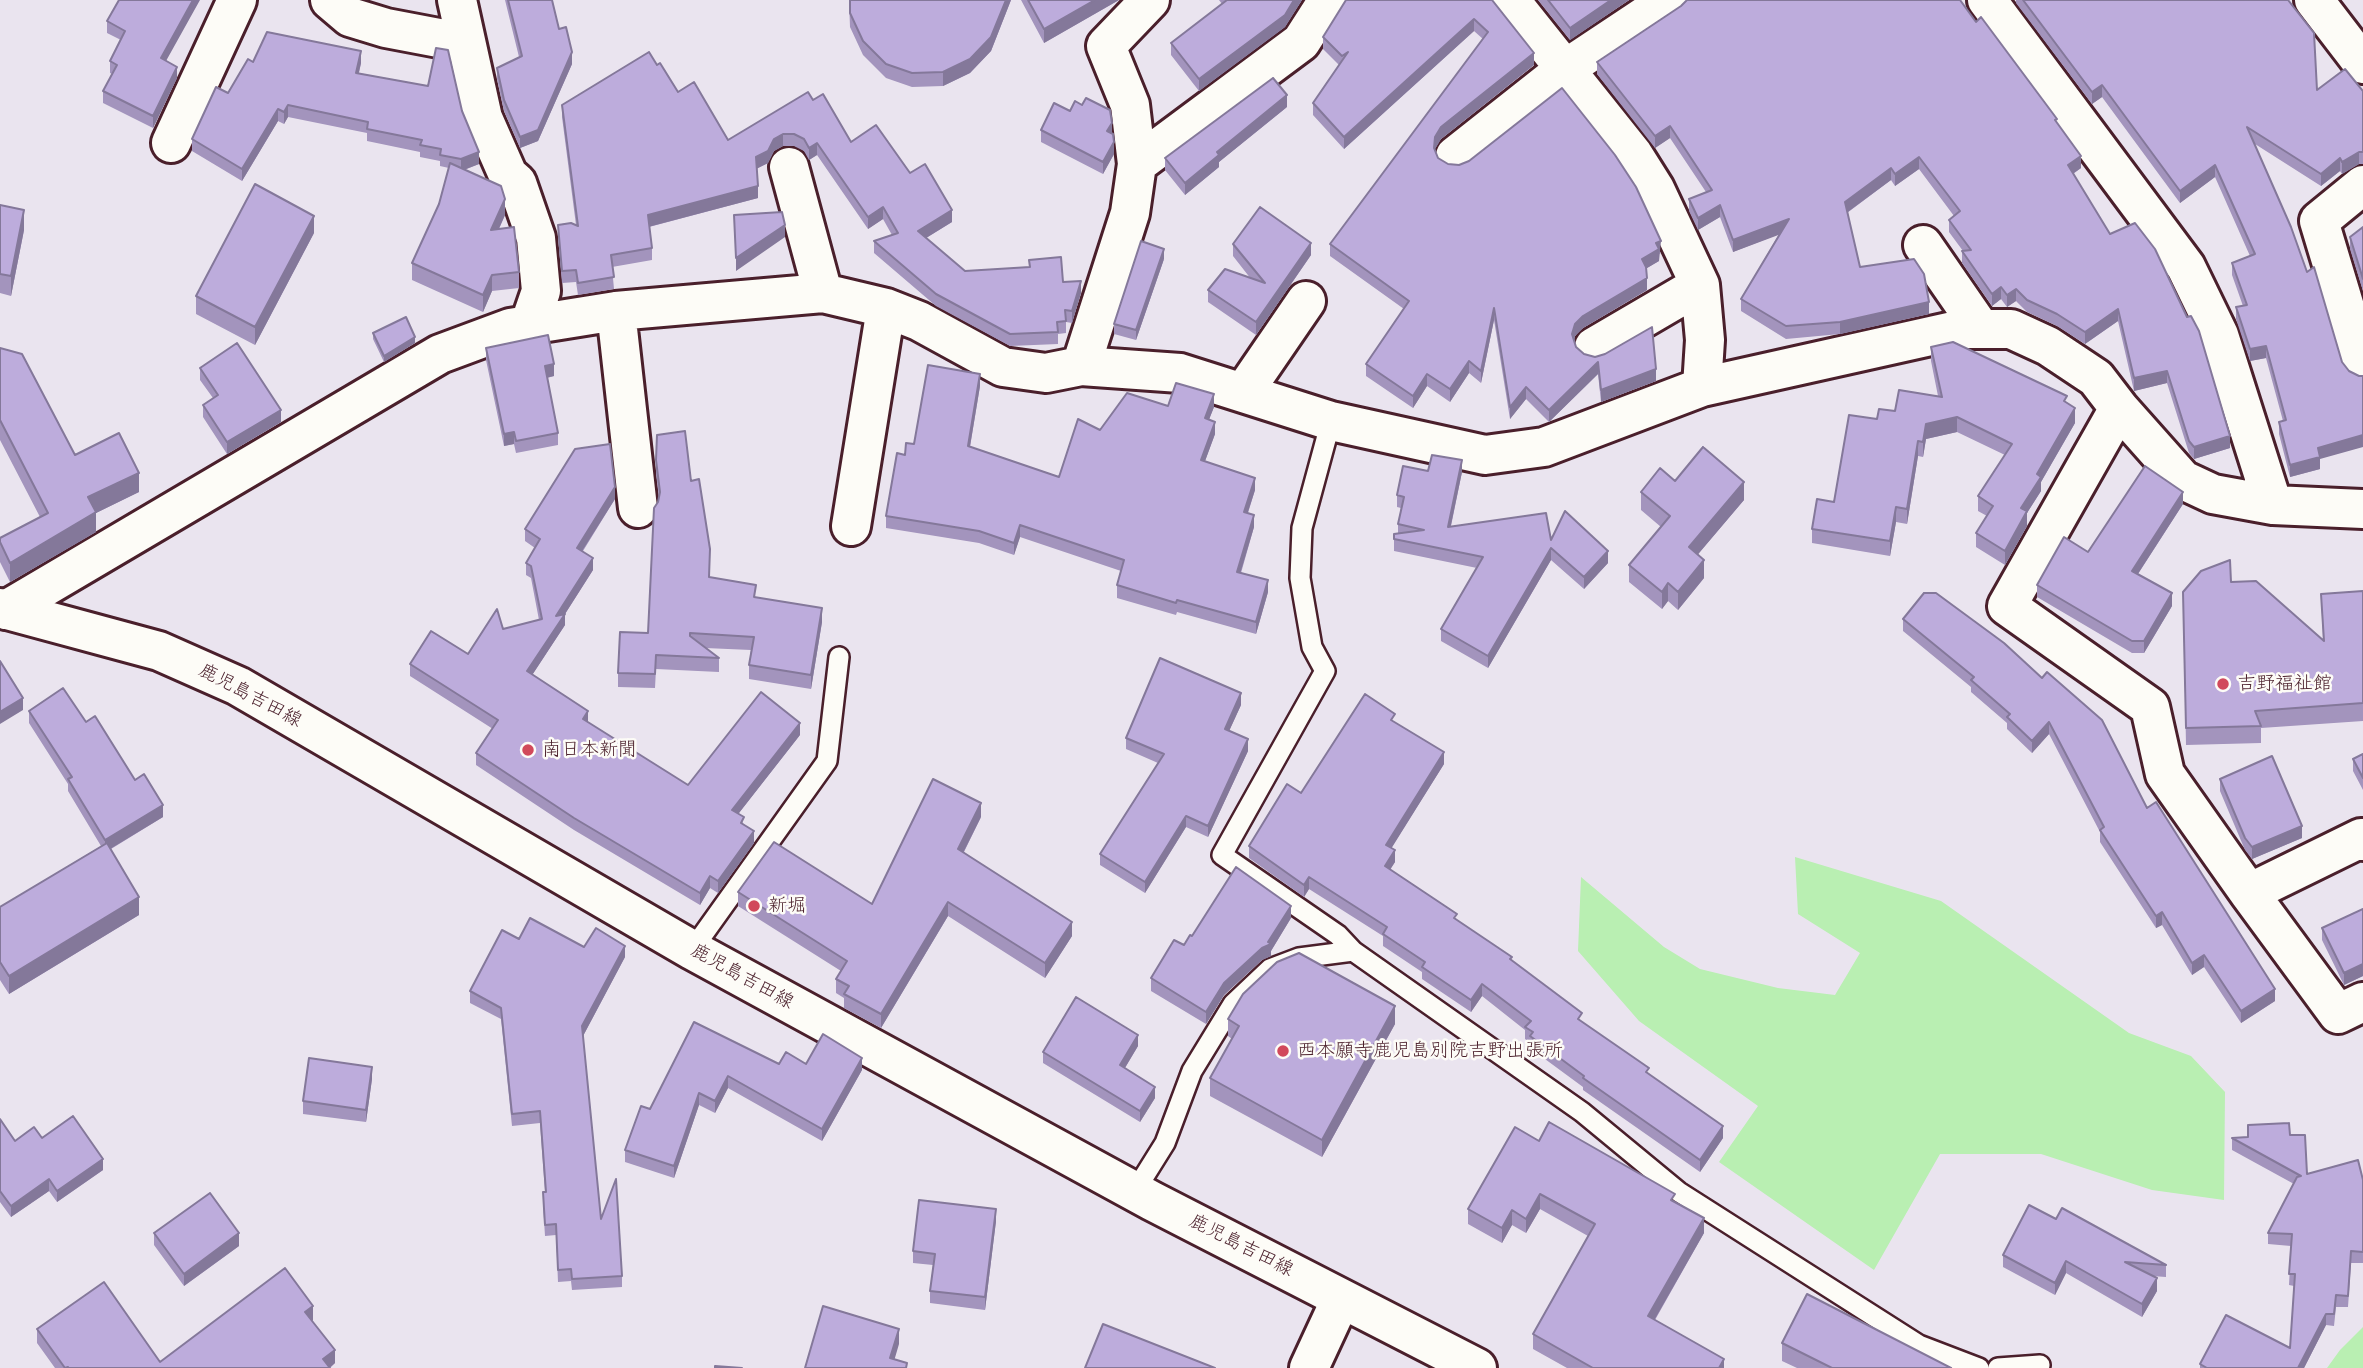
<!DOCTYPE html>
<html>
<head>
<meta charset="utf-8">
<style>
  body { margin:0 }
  canvas { display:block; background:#eae4ef }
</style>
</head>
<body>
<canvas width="2363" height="1368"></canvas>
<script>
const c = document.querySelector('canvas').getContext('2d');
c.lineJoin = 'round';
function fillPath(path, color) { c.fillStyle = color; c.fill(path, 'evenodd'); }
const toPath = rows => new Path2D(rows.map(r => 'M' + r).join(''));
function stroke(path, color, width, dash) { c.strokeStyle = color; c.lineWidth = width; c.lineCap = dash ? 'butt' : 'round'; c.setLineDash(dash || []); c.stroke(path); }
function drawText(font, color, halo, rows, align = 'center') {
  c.font = font + ' Sriracha,"Klee One",sans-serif'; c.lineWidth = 5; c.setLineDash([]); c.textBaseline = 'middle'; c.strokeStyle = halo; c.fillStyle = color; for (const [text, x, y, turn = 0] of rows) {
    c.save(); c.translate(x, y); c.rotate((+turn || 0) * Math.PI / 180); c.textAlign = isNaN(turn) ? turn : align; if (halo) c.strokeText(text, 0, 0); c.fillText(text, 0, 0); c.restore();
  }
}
const green = toPath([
  [1795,857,1941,901,2129,1033,2191,1056,2225,1092,2224,1200,2152,1190,2041,1154,1940,1154,1874,1270,1719,1162,1758,1106,1639,1021,1578,951,1581,877,1664,947,1700,969,1778,988,1835,995,1860,953,1798,914],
  [2363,1327,2363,1368,2327,1368,2340,1350]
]);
const lane = toPath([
  [1331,421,1302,528,1300,578,1312,647,1325,671,1222,855,1338,935,1353,951],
  [692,950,827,761,839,657],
  [1135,1191,1165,1143,1192,1071,1233,1004,1270,969,1299,958,1353,951,1582,1112,1679,1192,1919,1345,1979,1368],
  [1998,1368,2040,1365]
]);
const street = toPath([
  [330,0,350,17,386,28,465,43],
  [457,0,483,118,508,175,517,183,536,238,541,291,529,326],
  [1510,0,1633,154,1655,189,1700,285,1705,340,1702,387],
  [1987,0,2186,267,2219,335,2273,505],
  [2314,0,2363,64],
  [171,143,237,0],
  [1455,156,1565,69,1669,0],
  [1137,164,1301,42,1328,0],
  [789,167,823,293],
  [2363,185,2319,221,2363,367],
  [1923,245,1981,329],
  [616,311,638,508],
  [1594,347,1700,285],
  [1081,366,1130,213,1137,164,1130,105,1106,46,1150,0],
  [1243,393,1306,301],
  [2119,408,2007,606,2150,707,2165,774,2249,893,2338,1014,2363,1002],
  [851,526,886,308],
  [6,610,440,354,510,328,616,311,823,293,886,308,919,321,1003,367,1046,373,1081,366,1180,373,1331,421,1485,455,1544,447,1702,387,1962,329,2011,329,2048,346,2096,378,2119,408,2183,480,2213,494,2273,505,2363,509],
  [2249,893,2361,838,2363,841],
  [1309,1368,1341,1299]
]);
const primary = toPath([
  [0,608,159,651,238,686,692,950,1152,1201,1477,1368]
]);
const wall = toPath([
  [119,0,166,61,177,78,153,128,103,103,103,91,112,74,110,73,110,61,121,40,107,33,107,21],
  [505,0,552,0,559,29,572,64,538,141,520,148,504,111,497,79,497,68,519,57],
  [849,0,1011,0,991,51,970,73,943,86,912,87,886,78,863,55,850,27],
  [1021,0,1119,0,1044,43],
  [1219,0,1302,0,1285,27,1199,91,1171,55,1171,43,1222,4],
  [1492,0,1534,65,1441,139,1435,149,1438,158,1448,164,1661,253,1659,254,1659,261,1647,268,1647,290,1583,328,1575,336,1574,341,1576,347,1584,354,1656,381,1601,402,1598,374,1549,422,1526,399,1510,419,1494,320,1481,383,1469,373,1450,402,1427,386,1413,408,1366,376,1366,364,1404,309,1330,256,1330,244,1483,39,1474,31,1344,149,1313,115,1313,103,1339,65,1323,49,1323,37],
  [1538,0,1629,0,1570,40],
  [2016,0,2288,0,2317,90,2363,91,2363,164,2359,164,2342,174,2340,171,2321,186,2255,144,2320,459,2320,469,2290,477,2279,434,2279,422,2283,421,2266,358,2250,361,2236,319,2236,307,2243,306,2232,275,2232,263,2250,256,2215,177,2180,203,2102,97,2092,104,2016,3],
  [1681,6,1976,22,2057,124,2081,168,2073,174,2230,448,2194,459,2189,453,2167,383,2134,391,2118,321,2085,344,2057,326,2027,312,2016,301,2007,307,2001,299,1992,306,1962,263,1962,251,1963,251,1949,232,1949,220,1954,216,1919,169,1895,186,1891,180,1847,213,1860,267,1929,314,1840,334,1786,339,1741,311,1741,299,1779,234,1733,252,1720,217,1698,230,1689,211,1689,199,1706,192,1670,138,1655,148,1597,74,1597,62],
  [253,62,361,63,359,73,462,111,479,164,464,170,505,215,499,229,519,272,519,288,492,291,483,312,412,280,412,263,439,204,449,168,440,166,440,161,420,157,420,152,367,141,367,133,288,117,284,124,278,121,242,181,192,151,192,139],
  [657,65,678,92,728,140,813,100,851,142,910,173,952,222,926,238,965,271,1029,267,1029,260,1081,293,1072,323,1066,322,1066,333,1058,334,1058,344,1010,346,936,306,874,253,874,241,892,235,883,219,868,229,817,155,809,160,804,151,794,146,783,146,774,151,768,163,756,169,758,198,649,227,652,248,652,260,612,267,614,289,578,295,576,282,562,283,558,237,558,225,576,225,562,117,562,105],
  [1287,107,1219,162,1219,167,1185,195,1165,170,1165,158],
  [1041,130,1112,134,1114,154,1103,174,1041,142],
  [0,205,24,230,11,296,0,293],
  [2363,227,2363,291,2350,249,2350,237],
  [314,233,255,345,196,314,196,296],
  [1233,244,1311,255,1256,335,1208,302,1208,290,1251,279,1233,256],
  [1164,259,1136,340,1114,334,1114,324],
  [373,333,415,343,384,362,373,339],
  [1931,347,2067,403,2075,423,2041,482,2041,491,2027,513,2027,526,2005,565,1976,547,1976,533,1987,516,1978,511,1978,496,2005,455,1957,432,1926,439,1923,457,1918,456,1907,524,1896,522,1890,556,1812,543,1812,529,1834,502,1877,419,1938,396,1931,361],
  [0,348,75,455,139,492,96,513,96,532,10,582,0,562,0,538,40,517,0,440],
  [486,348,554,376,547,378,558,433,558,445,516,453,514,444,504,446,486,360],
  [200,368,281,422,227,454,203,417,203,405,213,398,200,380],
  [980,386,970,447,1059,477,1100,430,1214,407,1209,419,1215,434,1205,461,1255,490,1248,513,1254,527,1241,573,1268,592,1256,634,1177,612,1176,615,1117,598,1117,585,1121,571,1020,537,1014,555,979,543,886,528,886,516,905,455,914,444],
  [656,460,691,481,709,577,756,597,822,622,811,689,749,679,749,665,751,650,705,648,719,658,719,672,656,669,655,688,618,687,618,673,648,633,659,498,656,474],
  [1428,471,1462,472,1451,526,1551,540,1608,563,1584,589,1551,560,1488,668,1441,641,1441,629,1477,568,1394,551,1394,534,1398,534,1398,524,1401,508,1397,507,1397,495],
  [1675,481,1744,500,1697,555,1704,578,1678,610,1668,601,1662,609,1629,582,1629,565,1661,527,1641,510,1641,492],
  [615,499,583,551,593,570,565,614,565,625,532,675,588,722,688,785,800,735,738,814,754,843,718,893,710,888,700,905,574,830,476,765,476,753,493,729,410,676,410,664,468,654,503,629,539,620,531,578,526,575,526,563,535,548,525,541,525,529],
  [2183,504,2138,574,2172,606,2144,653,2132,653,2037,597,2037,585],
  [2231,582,2323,640,2321,594,2363,591,2363,721,2261,728,2261,743,2186,745,2183,592],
  [1924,593,2147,808,2275,1001,2241,1023,2204,967,2192,975,2162,925,2156,928,2100,842,2100,832,2049,734,2032,753,2007,729,2007,723,1971,692,1971,687,1903,631,1903,619],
  [1241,705,1229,731,1248,751,1208,837,1186,827,1145,893,1100,865,1100,854,1158,763,1126,749,1126,738],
  [29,711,86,722,135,780,163,817,111,849,139,915,9,994,0,980,0,907,101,846,68,791,68,784,29,723],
  [1395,722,1444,764,1391,848,1395,862,1390,869,1512,961,1582,1022,1649,1074,1723,1138,1700,1172,1583,1090,1583,1087,1530,1048,1530,1042,1525,1039,1525,1030,1482,996,1471,1012,1422,979,1422,972,1383,946,1383,936,1309,889,1304,897,1249,858,1249,846,1301,793],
  [2363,754,2363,790,2353,771,2353,759],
  [2220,779,2302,838,2252,859,2245,850,2220,791],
  [981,817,964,852,1072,936,1045,978,948,916,881,1028,844,1008,844,998,836,993,836,979,841,971,738,906,738,892,872,904],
  [2363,909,2363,976,2344,985,2322,940,2322,928],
  [1291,918,1271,951,1271,956,1262,960,1224,995,1206,1024,1151,991,1151,978,1192,936],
  [519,939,584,947,625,957,583,1036,601,1219,622,1276,622,1287,572,1290,571,1281,558,1282,556,1235,545,1236,543,1204,543,1192,545,1192,540,1123,512,1126,501,1019,470,1003,470,991],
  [1228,1019,1395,1024,1322,1157,1210,1096,1210,1078,1232,1039,1228,1036],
  [694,1022,779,1064,806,1064,862,1070,822,1141,728,1088,715,1113,699,1105,674,1178,625,1162,625,1150,650,1109],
  [1138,1046,1125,1068,1155,1098,1140,1122,1043,1063,1043,1052],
  [372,1079,366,1122,303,1114,303,1101],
  [0,1119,15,1141,42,1138,103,1170,57,1202,49,1191,11,1217,0,1202],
  [2290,1135,2307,1174,2363,1180,2363,1263,2351,1263,2348,1307,2336,1307,2334,1326,2326,1325,2304,1368,2200,1368,2200,1364,2290,1348,2294,1286,2289,1285,2291,1246,2268,1244,2268,1233,2294,1184,2232,1150,2232,1138],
  [1539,1141,1675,1202,1704,1233,1655,1320,1724,1368,1567,1368,1533,1349,1533,1334,1588,1236,1540,1209,1526,1233,1512,1225,1502,1243,1468,1224,1468,1209],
  [2056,1219,2166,1265,2166,1277,2152,1276,2157,1291,2142,1317,2066,1273,2055,1295,2003,1267,2003,1255],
  [996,1221,985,1310,930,1303,930,1291,933,1265,913,1263,913,1251],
  [154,1233,239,1246,184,1286,154,1245],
  [313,1320,312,1321,335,1363,330,1368,55,1368,37,1343,37,1329,160,1362],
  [1782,1343,1951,1368,1797,1368,1782,1361]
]);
const shadedWall = toPath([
  [193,0,200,0,161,70,161,58],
  [1006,0,1011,0,991,51,970,73,943,86,943,72],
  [1095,0,1119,0,1044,43,1044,29],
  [1294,0,1302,0,1285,27,1199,91,1199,79],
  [1611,0,1629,0,1570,40,1570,28],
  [1474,19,1474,31,1344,149,1344,137],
  [361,51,361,63,356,84,356,73],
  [572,52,572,64,538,141,520,148,520,137],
  [1534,53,1534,65,1441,139,1435,149,1434,160,1435,137,1441,127],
  [177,67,177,78,153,128,153,116],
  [2102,85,2102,97,2092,104,2092,92],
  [1287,95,1287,107,1219,162,1219,167,1185,195,1185,183,1217,152],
  [288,105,288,117,284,124,284,112],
  [278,109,278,121,242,181,242,169],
  [1112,123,1112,135,1107,131],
  [1670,126,1670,138,1655,148,1655,136],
  [783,134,783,146,774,151,768,163,756,169,756,157,774,139],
  [1114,142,1114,154,1103,174,1103,162],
  [817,143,817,155,809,160,809,148],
  [479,152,479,164,461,171,461,159],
  [2359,152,2359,164,2342,174,2342,162],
  [2081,156,2081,168,2068,177,2068,165],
  [1919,157,1919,169,1895,186,1895,174],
  [2340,158,2340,171,2321,186,2321,174],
  [2215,165,2215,177,2180,203,2180,191],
  [1891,168,1891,180,1845,214,1845,202],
  [758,186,758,198,648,227,648,215],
  [505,199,505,215,491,246,491,230],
  [1720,205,1720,217,1698,230,1698,218],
  [883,207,883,219,868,229,868,217],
  [24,210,24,230,11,296,11,276],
  [952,210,952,222,918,243,918,231],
  [314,216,314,233,255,345,255,327],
  [1789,219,1789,231,1733,252,1733,240],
  [785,225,785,237,736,271,736,258],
  [1661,241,1659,261,1642,271,1642,259,1656,243],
  [1311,243,1311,255,1256,335,1256,322],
  [1164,249,1164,259,1136,340,1136,330],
  [492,275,492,291,483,312,483,295],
  [1647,278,1647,290,1583,328,1575,336,1572,346,1572,334,1575,324,1583,316],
  [1081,281,1081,293,1072,323,1072,311],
  [2001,287,2001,299,1992,306,1992,294],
  [2016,289,2016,301,2007,307,2007,295],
  [1929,302,1929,314,1840,334,1840,322],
  [1494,308,1494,320,1481,383,1481,371],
  [2118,309,2118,321,2085,344,2085,332],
  [415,337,415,343,384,362,384,356],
  [2266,346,2266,358,2250,361,2250,349],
  [1469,361,1469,373,1450,402,1450,389],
  [1598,362,1598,374,1549,422,1549,410],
  [554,364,554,376,545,378,545,366],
  [1656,369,1656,381,1601,402,1601,390],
  [2167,371,2167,383,2134,391,2134,378],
  [980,374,980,386,968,458,968,446],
  [1427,374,1427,386,1413,408,1413,396],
  [1526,387,1526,399,1510,419,1510,407],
  [1214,394,1214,407,1205,430,1205,418],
  [2075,408,2075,423,2041,482,2041,491,2027,513,2027,526,2005,565,2005,551,2021,508,2037,474],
  [281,410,281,422,227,454,227,442],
  [1957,417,1957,432,1926,439,1923,457,1923,442,1926,424],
  [1215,422,1215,434,1201,472,1201,460],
  [514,432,514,444,504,446,504,434],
  [2363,435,2363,447,2320,459,2320,469,2290,477,2290,465,2318,448],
  [2230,436,2230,448,2194,459,2194,447],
  [1918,441,1918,456,1907,524,1907,509],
  [1462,460,1462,472,1448,539,1448,527],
  [139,473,139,492,96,513,96,532,10,582,10,563,88,497],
  [1255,478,1255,490,1244,524,1244,512],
  [1744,482,1744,500,1689,565,1689,547],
  [615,487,615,499,577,559,577,548],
  [2183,492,2183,504,2132,583,2132,571],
  [1896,507,1896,522,1890,556,1890,541],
  [1254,515,1254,527,1237,584,1237,572],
  [1020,525,1020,537,1014,555,1014,543],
  [1551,548,1551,560,1488,668,1488,656],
  [1608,551,1608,563,1584,589,1584,577],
  [593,558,593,570,565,614,565,625,527,683,527,671,556,616],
  [1704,560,1704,578,1678,610,1678,592],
  [1268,580,1268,592,1256,634,1256,622],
  [1668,583,1668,601,1662,609,1662,592],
  [2172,593,2172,606,2144,653,2144,641],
  [822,608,822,622,811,689,811,675],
  [1241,693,1241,705,1225,740,1225,729],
  [23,698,23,710,0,724,0,712],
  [588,711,588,723,583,719],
  [2049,722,2049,734,2032,753,2032,741],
  [800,723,800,735,732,822,732,810],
  [1248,739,1248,751,1208,837,1208,826],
  [1444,752,1444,764,1386,857,1386,845],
  [981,803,981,817,958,863,958,849],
  [163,805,163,817,105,852,105,840],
  [1186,816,1186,827,1145,893,1145,882],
  [2302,826,2302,838,2252,859,2252,847],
  [754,831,754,843,718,893,718,881],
  [1395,850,1395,862,1385,878,1385,866],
  [710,876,710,888,700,905,700,893],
  [1309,877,1309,889,1304,897,1304,885],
  [139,897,139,915,9,994,9,976],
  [948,902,948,916,881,1028,881,1014],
  [1291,906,1291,918,1271,951,1271,956,1262,960,1224,995,1206,1024,1206,1012,1224,983,1268,942],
  [2162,912,2162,925,2156,928,2156,916],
  [1072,922,1072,936,1045,978,1045,963],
  [625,946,625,957,582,1038,582,1026],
  [2204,955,2204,967,2192,975,2192,963],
  [2363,964,2363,976,2344,985,2344,973],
  [1482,984,1482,996,1471,1012,1471,1000],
  [2275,989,2275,1001,2241,1023,2241,1011],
  [1395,1006,1395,1024,1322,1157,1322,1140],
  [1138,1035,1138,1046,1120,1076,1120,1065],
  [862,1058,862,1070,822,1141,822,1129],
  [372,1067,372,1079,366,1122,366,1110],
  [728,1076,728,1088,715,1113,715,1101],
  [1155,1087,1155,1098,1140,1122,1140,1111],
  [699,1093,699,1105,674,1178,674,1166],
  [1723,1126,1723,1138,1700,1172,1700,1160],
  [103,1159,103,1170,57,1202,57,1191],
  [49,1179,49,1191,11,1217,11,1206],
  [1540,1194,1540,1209,1526,1233,1526,1219],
  [996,1209,996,1221,985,1310,985,1297],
  [1512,1210,1512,1225,1502,1243,1502,1228],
  [1704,1218,1704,1233,1648,1331,1648,1316],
  [239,1233,239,1246,184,1286,184,1274],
  [2066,1261,2066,1273,2055,1295,2055,1283],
  [2157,1278,2157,1291,2142,1317,2142,1304],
  [313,1306,313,1320,305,1326,305,1312],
  [2326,1314,2326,1325,2304,1368,2298,1368],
  [899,1329,899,1344,892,1368,890,1358],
  [335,1350,335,1363,329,1368,323,1359],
  [1724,1359,1724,1368,1719,1368]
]);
const building = toPath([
  [119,0,193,0,161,58,177,67,153,116,103,91,117,65,110,61,125,31,107,21,119,0],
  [508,0,552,0,559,29,566,27,572,52,538,130,520,137,504,100,497,68,522,56,508,0],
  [850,0,1006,0,991,37,970,59,943,72,912,73,886,64,863,41,850,13,850,0],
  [1028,0,1095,0,1044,29,1028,0],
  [1227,0,1294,0,1285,15,1199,79,1171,43,1227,0],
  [1346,0,1492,0,1534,53,1441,127,1435,137,1434,148,1438,158,1448,164,1459,165,1469,161,1562,88,1615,155,1636,187,1661,241,1656,243,1659,249,1642,259,1646,267,1647,278,1583,316,1575,324,1572,334,1576,347,1584,354,1595,357,1605,354,1652,327,1656,369,1601,390,1598,362,1549,410,1526,387,1510,407,1494,308,1481,371,1469,361,1450,389,1427,374,1413,396,1366,364,1409,301,1330,244,1488,32,1474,19,1344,137,1313,103,1348,52,1342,56,1323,37,1346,0],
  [1548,0,1611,0,1570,28,1548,0],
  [1687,0,1960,0,1976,22,1981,17,2057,119,2055,120,2081,156,2068,165,2110,234,2135,223,2155,249,2187,317,2191,316,2199,331,2230,436,2194,447,2189,441,2167,371,2134,378,2118,309,2085,332,2057,314,2027,300,2016,289,2007,295,2001,287,1992,294,1962,251,1971,250,1949,220,1960,211,1919,157,1895,174,1891,168,1845,202,1860,267,1914,259,1924,274,1929,302,1840,322,1786,326,1741,299,1789,219,1733,240,1720,205,1698,218,1689,199,1712,190,1670,126,1655,136,1597,62,1681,6,1687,0],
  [2023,0,2288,0,2314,33,2317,90,2345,69,2363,91,2363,152,2359,152,2342,162,2340,158,2321,174,2247,127,2291,227,2307,272,2314,267,2342,362,2349,371,2359,376,2363,376,2363,435,2318,448,2320,457,2290,465,2279,422,2286,420,2266,346,2250,349,2236,307,2247,305,2232,263,2255,254,2215,165,2180,191,2102,85,2092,92,2023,0],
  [267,32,361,51,356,73,428,86,436,48,448,50,462,111,479,152,461,159,440,155,441,149,420,145,422,140,367,129,368,122,288,105,284,112,278,109,242,169,192,139,216,87,228,93,248,59,253,62,267,32],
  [649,52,657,65,660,63,678,92,694,82,728,140,808,92,813,100,823,94,851,142,876,125,910,173,925,164,952,210,918,231,965,271,1030,267,1029,260,1061,257,1063,282,1081,281,1072,311,1065,310,1066,321,1057,322,1058,332,1010,334,936,294,874,241,898,233,883,207,868,217,817,143,809,148,804,139,794,134,783,134,774,139,768,151,756,157,758,186,648,215,652,248,611,255,614,277,578,283,576,270,562,271,558,225,571,223,578,226,562,105,649,52],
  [1273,78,1287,95,1217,152,1219,155,1185,183,1165,158,1273,78],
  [1086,98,1110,110,1112,123,1107,131,1113,134,1114,142,1103,162,1041,130,1054,103,1070,111,1075,101,1082,105,1086,98],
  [450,163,501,186,505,199,491,230,514,227,519,272,492,275,483,295,412,263,439,204,450,163],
  [255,184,314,216,255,327,196,296,255,184],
  [0,205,24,210,11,276,0,274,0,205],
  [1260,207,1311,243,1256,322,1208,290,1225,269,1265,283,1233,244,1260,207],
  [782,212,785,225,736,258,734,215,782,212],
  [2363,227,2363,279,2350,237,2363,227],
  [1141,241,1164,249,1136,330,1114,324,1141,241],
  [406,317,415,337,384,356,373,333,406,317],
  [548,335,554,364,545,366,558,433,516,441,514,432,504,434,486,348,548,335],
  [1953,342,2067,396,2064,401,2075,408,2037,474,2041,477,2021,508,2027,511,2005,551,1976,533,1993,506,1978,496,2012,444,1957,417,1926,424,1923,442,1918,441,1907,509,1896,507,1890,541,1812,529,1817,499,1834,502,1849,415,1877,419,1879,409,1895,411,1899,390,1942,397,1931,347,1953,342],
  [237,343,281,410,227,442,203,405,218,395,200,368,237,343],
  [0,348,22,354,75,455,119,433,139,473,88,497,96,512,10,563,0,542,0,538,48,513,0,420,0,348],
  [928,365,980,374,968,446,1059,477,1078,419,1100,430,1127,393,1168,406,1176,383,1214,394,1205,418,1215,422,1201,460,1255,478,1244,512,1254,515,1237,572,1268,580,1256,622,1177,600,1176,603,1117,585,1124,560,1020,525,1014,543,979,531,886,516,897,453,905,455,906,443,914,444,928,365],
  [685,431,691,481,699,479,710,549,709,577,756,585,754,597,822,608,811,675,749,665,754,637,690,633,690,636,719,658,656,655,655,674,618,673,620,632,648,633,654,508,658,502,660,492,656,460,657,435,685,431],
  [610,444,615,487,577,548,593,558,556,616,565,614,527,671,588,711,583,719,688,785,761,692,800,723,732,810,744,817,741,823,754,831,718,881,710,876,700,893,574,818,476,753,498,720,410,664,431,631,468,654,497,609,503,629,542,619,531,566,526,563,540,539,525,529,575,449,610,444],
  [1703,447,1744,482,1689,547,1704,560,1678,592,1668,583,1662,592,1629,565,1670,516,1641,492,1660,468,1675,481,1703,447],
  [1432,455,1462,460,1448,527,1546,513,1551,540,1565,511,1608,551,1584,577,1551,548,1488,656,1441,629,1483,557,1394,539,1394,534,1424,530,1398,524,1404,497,1397,495,1403,466,1428,471,1432,455],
  [2145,466,2183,492,2132,571,2172,593,2144,641,2132,641,2037,585,2064,537,2088,552,2145,466],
  [2230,560,2231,582,2256,581,2324,641,2321,594,2363,591,2363,703,2255,711,2261,726,2186,728,2183,592,2201,571,2230,560],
  [1924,593,1936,593,2004,643,2042,678,2047,672,2102,720,2147,808,2156,802,2275,989,2241,1011,2204,955,2192,963,2162,912,2156,916,2100,830,2104,827,2049,722,2032,741,2007,717,2010,714,1971,680,1974,677,1903,619,1924,593],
  [1160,658,1241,693,1225,729,1248,739,1208,826,1186,816,1145,882,1100,854,1164,754,1126,738,1160,658],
  [0,661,23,698,0,712,0,661],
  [63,688,86,722,95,716,135,780,144,774,163,805,105,840,68,779,72,777,29,711,63,688],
  [1365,694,1395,714,1391,720,1444,752,1386,845,1395,850,1385,866,1457,914,1454,918,1512,957,1510,959,1582,1013,1578,1019,1649,1068,1646,1072,1723,1126,1700,1160,1583,1078,1584,1076,1530,1036,1533,1032,1525,1027,1531,1021,1482,984,1471,1000,1422,967,1425,962,1383,934,1387,927,1309,877,1304,885,1249,846,1287,784,1301,793,1365,694],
  [2363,754,2363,778,2353,759,2363,754],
  [2272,756,2302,826,2252,847,2245,838,2220,779,2272,756],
  [933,779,981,803,958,849,1072,922,1045,963,948,902,881,1014,844,994,849,986,836,979,847,961,738,892,774,842,872,904,933,779],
  [107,843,139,897,9,976,0,962,0,907,107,843],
  [1236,867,1291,906,1268,942,1271,944,1262,948,1224,983,1206,1012,1151,978,1174,940,1184,945,1190,935,1192,936,1236,867],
  [2363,909,2363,964,2344,973,2322,928,2363,909],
  [530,918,584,947,596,928,625,946,582,1026,601,1219,616,1179,622,1276,572,1279,571,1269,558,1270,556,1224,545,1225,543,1192,546,1192,540,1111,512,1114,501,1008,470,991,502,930,519,939,530,918],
  [1299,953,1395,1006,1322,1140,1210,1078,1239,1026,1228,1019,1243,994,1277,962,1299,953],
  [1076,997,1138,1035,1120,1065,1155,1087,1140,1111,1043,1052,1076,997],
  [694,1022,779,1064,786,1052,806,1064,823,1034,862,1058,822,1129,728,1076,715,1101,699,1093,674,1166,625,1150,641,1106,650,1109,694,1022],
  [309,1058,372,1067,366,1110,303,1101,309,1058],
  [73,1116,103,1159,57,1191,49,1179,11,1206,0,1191,0,1119,15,1141,34,1127,42,1138,73,1116],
  [1549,1122,1675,1194,1671,1200,1704,1218,1648,1316,1724,1359,1719,1368,1593,1368,1533,1334,1595,1224,1540,1194,1526,1219,1512,1210,1502,1228,1468,1209,1515,1127,1539,1141,1549,1122],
  [2289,1123,2290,1135,2305,1135,2307,1174,2358,1160,2363,1180,2363,1252,2351,1251,2348,1296,2336,1295,2334,1314,2326,1314,2298,1368,2207,1368,2200,1364,2226,1315,2290,1348,2295,1274,2289,1274,2292,1234,2268,1233,2297,1177,2301,1176,2232,1138,2248,1137,2248,1125,2289,1123],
  [210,1193,239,1233,184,1274,154,1233,210,1193],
  [919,1200,996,1209,985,1297,930,1291,935,1254,913,1251,919,1200],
  [2029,1205,2056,1219,2062,1208,2166,1265,2125,1262,2157,1278,2142,1304,2066,1261,2055,1283,2003,1255,2029,1205],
  [285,1268,313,1306,305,1312,335,1350,323,1359,330,1368,68,1368,68,1367,65,1368,37,1329,104,1282,160,1362,285,1268],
  [1807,1294,1951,1368,1832,1368,1782,1343,1807,1294],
  [823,1306,899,1329,890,1358,907,1363,906,1368,805,1368,823,1306],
  [1103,1324,1215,1368,1085,1368,1103,1324],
  [715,1366,742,1368,715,1368,715,1366]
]);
const markers = [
  [2223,684,7,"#d1495b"],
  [528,750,7,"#d1495b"],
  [754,906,7,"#d1495b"],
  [1283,1051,7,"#d1495b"]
];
const poiNames = [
  ["吉野福祉館",2237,684],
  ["南日本新聞",542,750],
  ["新堀",768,906],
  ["西本願寺鹿児島別院吉野出張所",1297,1051]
];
const streetNames = [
  ["鹿児島吉田線",250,696,28],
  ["鹿児島吉田線",742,977,29],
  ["鹿児島吉田線",1241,1246,27]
];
fillPath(green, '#b9efb2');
stroke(lane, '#4a1f2b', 24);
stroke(street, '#4a1f2b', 44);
stroke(primary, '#4a1f2b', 44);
stroke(lane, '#fdfcf7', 19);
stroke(street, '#fdfcf7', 38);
stroke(primary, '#fdfcf7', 38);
fillPath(wall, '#a394bd');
fillPath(shadedWall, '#84789a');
fillPath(building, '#bdacdc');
stroke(building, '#84789a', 2);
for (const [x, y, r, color] of markers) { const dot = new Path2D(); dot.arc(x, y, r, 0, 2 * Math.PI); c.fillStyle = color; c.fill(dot); stroke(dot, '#fdfcf7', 2.5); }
drawText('19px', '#4a1f2b', '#fdfcf7', poiNames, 'left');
drawText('19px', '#4a1f2b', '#fdfcf7', streetNames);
</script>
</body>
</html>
